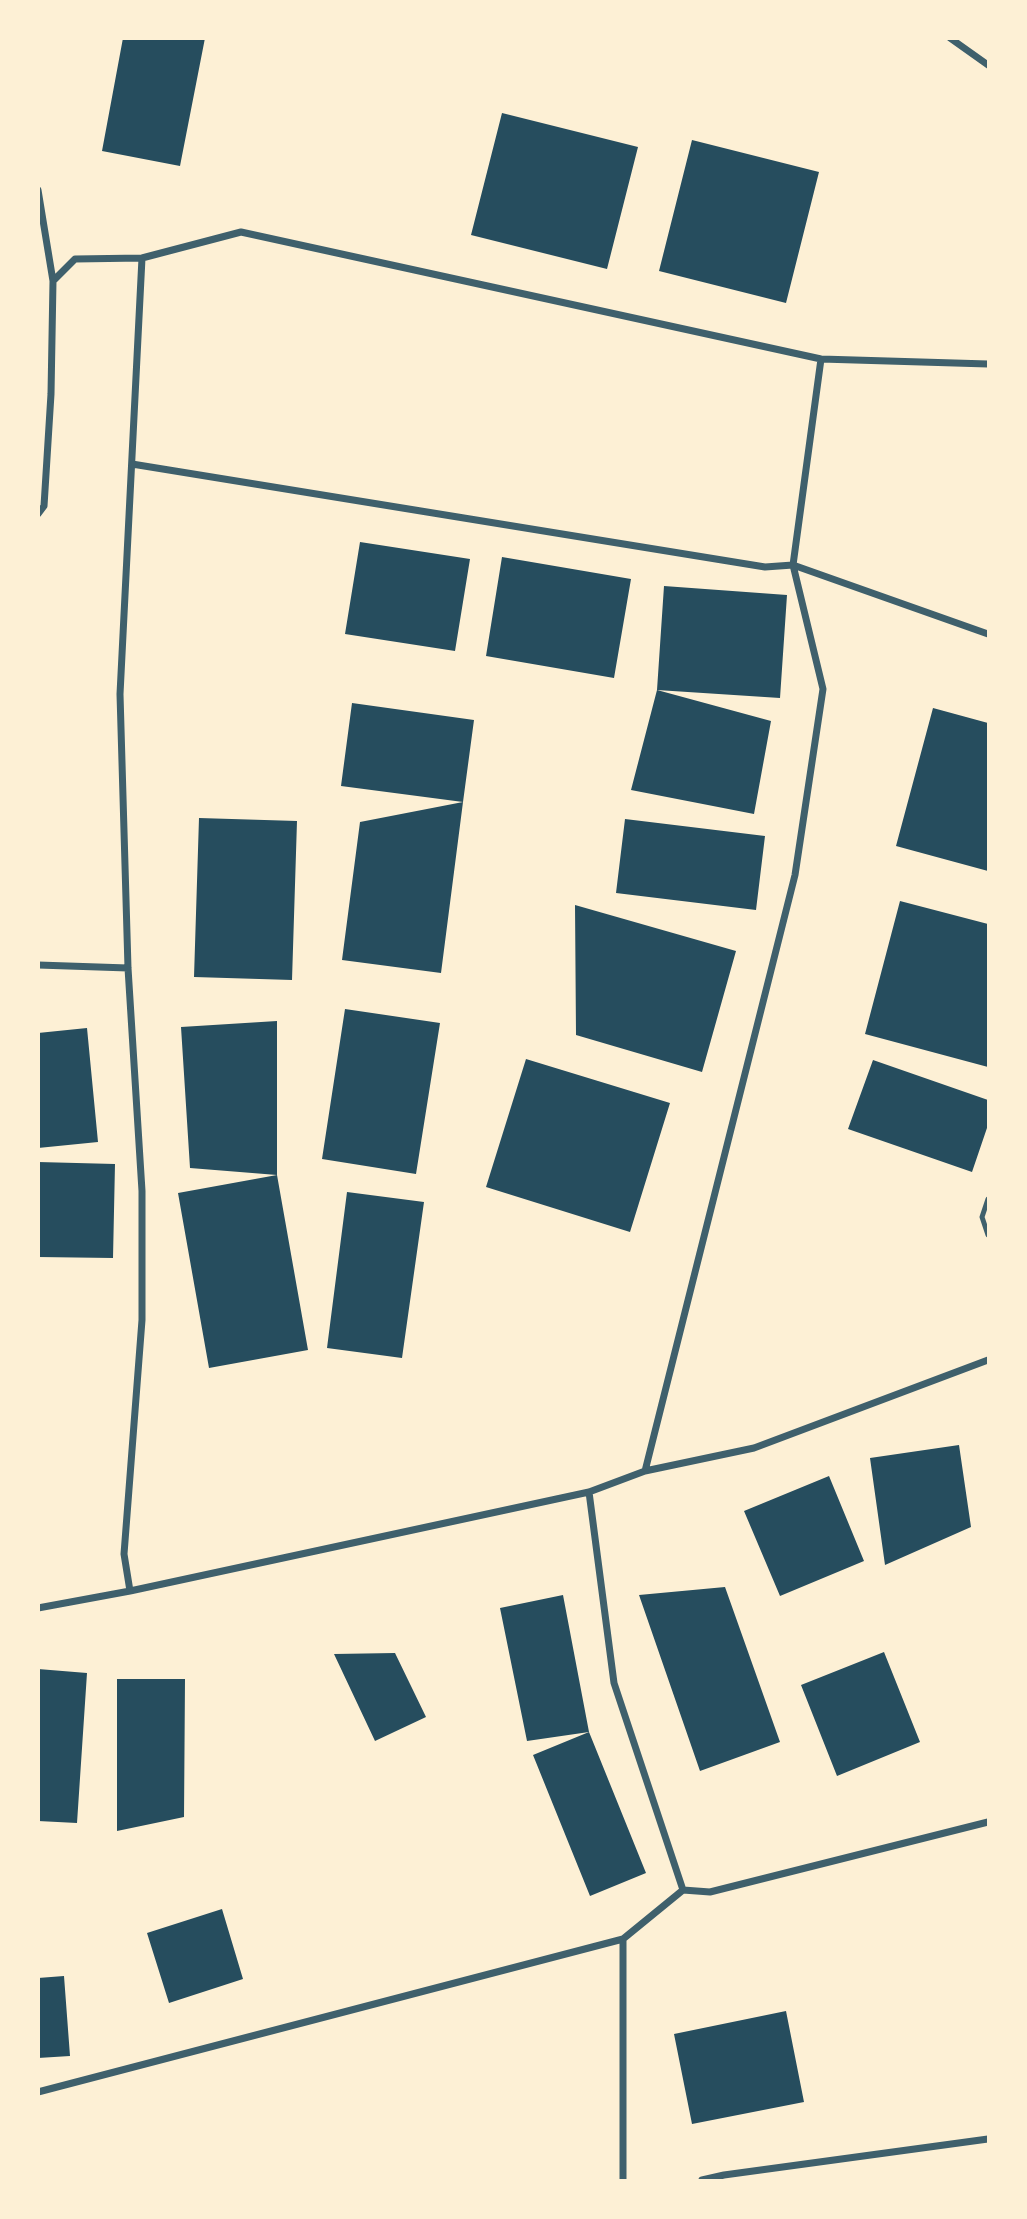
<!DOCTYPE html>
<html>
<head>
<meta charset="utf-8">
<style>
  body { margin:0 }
  #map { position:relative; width:1027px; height:2219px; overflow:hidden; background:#fdf0d5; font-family:Mulish,sans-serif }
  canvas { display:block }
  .frame { position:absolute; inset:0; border:40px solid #fdf0d5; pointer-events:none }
</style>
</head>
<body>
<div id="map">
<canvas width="1027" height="2219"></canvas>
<div class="frame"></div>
</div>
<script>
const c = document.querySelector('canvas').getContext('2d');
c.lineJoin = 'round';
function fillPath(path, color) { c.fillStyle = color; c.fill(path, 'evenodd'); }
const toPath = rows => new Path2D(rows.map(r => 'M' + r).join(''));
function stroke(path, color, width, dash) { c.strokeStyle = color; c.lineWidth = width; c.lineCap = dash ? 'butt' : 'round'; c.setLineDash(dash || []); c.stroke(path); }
const building = toPath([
  [123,38,205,38,180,166,102,151],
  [502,113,638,147,607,269,471,235],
  [692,140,819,172,786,303,659,271],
  [360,542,470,559,455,651,345,634],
  [502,557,631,579,614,678,486,656],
  [664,586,787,595,780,698,657,690,771,721,754,814,631,790,657,690],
  [352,703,474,720,463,802,341,786],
  [933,708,988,723,988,871,896,846],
  [463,802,441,973,342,960,360,822],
  [199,818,297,821,292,980,194,977],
  [625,819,765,836,756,910,616,893],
  [900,901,988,924,988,1067,865,1034],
  [575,905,736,951,702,1072,576,1035],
  [345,1009,440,1023,416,1174,322,1159],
  [277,1021,277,1175,190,1168,181,1027],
  [87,1028,98,1142,38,1148,38,1033],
  [526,1059,670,1103,630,1232,486,1187],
  [873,1060,988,1100,988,1125,972,1172,848,1129],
  [38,1162,115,1164,113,1258,38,1257],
  [277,1175,308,1350,209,1368,178,1193],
  [347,1192,424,1202,402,1358,327,1348],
  [959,1445,971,1527,885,1565,870,1458],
  [829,1476,864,1561,780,1596,744,1511],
  [725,1587,780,1742,700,1771,639,1595],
  [563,1595,589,1732,527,1741,500,1608],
  [884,1652,920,1742,837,1776,801,1685],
  [395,1653,426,1717,375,1741,334,1654],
  [38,1669,87,1673,77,1823,38,1821],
  [117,1679,185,1679,184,1817,117,1831],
  [589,1732,646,1873,590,1896,533,1755],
  [222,1909,243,1979,169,2003,147,1933],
  [64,1976,70,2056,38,2058,38,1978],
  [786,2011,804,2102,692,2124,674,2034]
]);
const service = toPath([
  [988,1199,982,1217,988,1235]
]);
const minor = toPath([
  [950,38,988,65],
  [38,190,53,281],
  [132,464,765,567,793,565,988,634],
  [38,514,44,506,51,394,53,281,75,259,142,258,241,232,821,359,988,364],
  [38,965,128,968],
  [645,1471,795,875,823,689,793,565,821,359],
  [589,1492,614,1683,683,1890],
  [130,1591,124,1554,142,1320,142,1191,128,968,120,694,142,258],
  [38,1608,130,1591,589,1492,645,1471,754,1448,988,1360],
  [623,1939,623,2180],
  [38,2092,623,1939,683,1890,710,1892,988,1822],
  [702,2180,724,2175,988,2139]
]);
fillPath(building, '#264d5e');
stroke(service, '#3f606c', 5);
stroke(minor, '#3f606c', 7);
</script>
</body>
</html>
